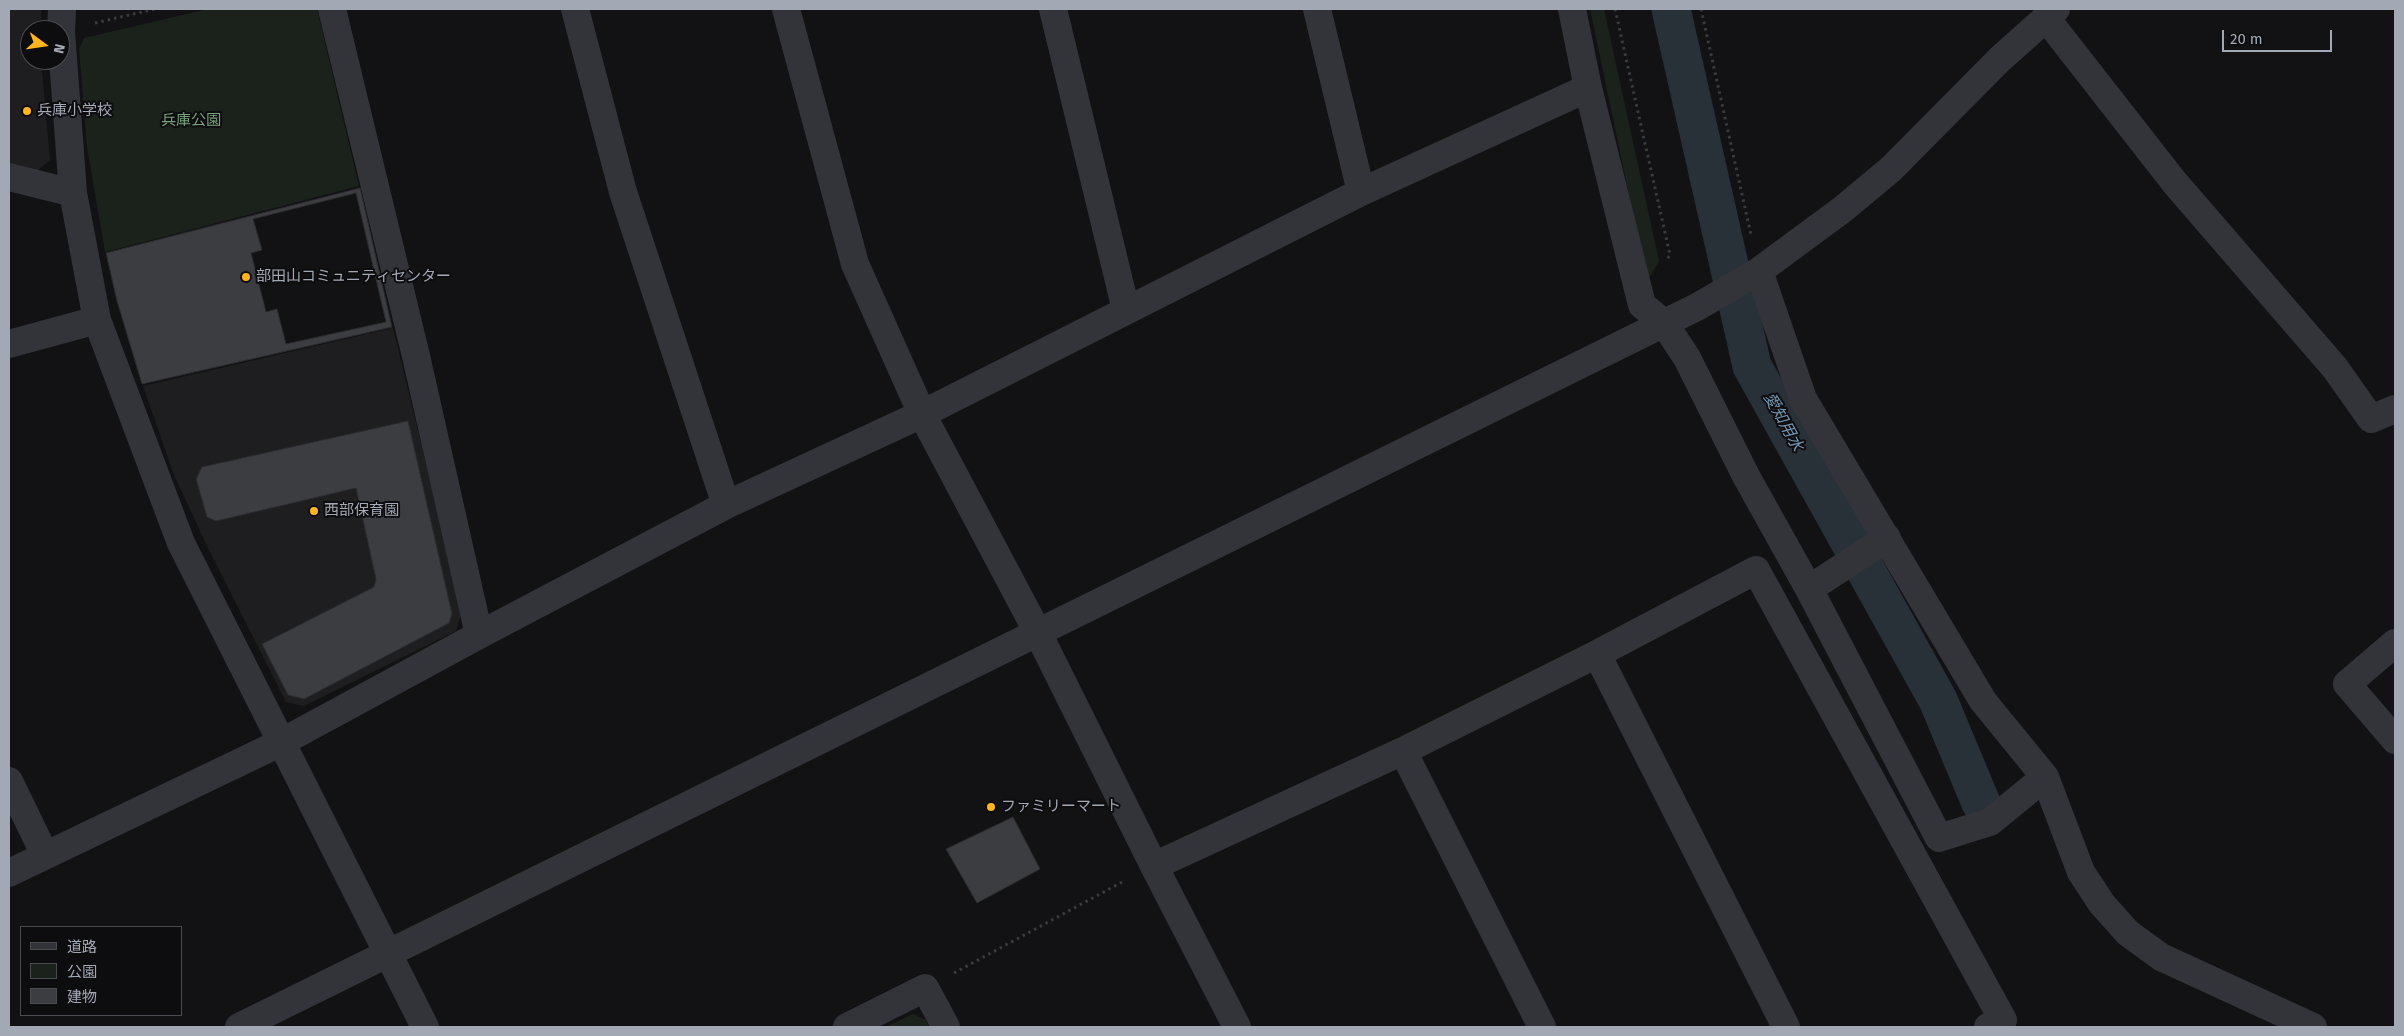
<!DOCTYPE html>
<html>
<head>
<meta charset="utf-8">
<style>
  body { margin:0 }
  #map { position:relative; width:2404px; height:1036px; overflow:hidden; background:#121214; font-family:"Fira Sans","Noto Sans JP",sans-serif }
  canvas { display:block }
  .frame { position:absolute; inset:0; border:10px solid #a3a8b5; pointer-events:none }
  .legend { position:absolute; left:20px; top:926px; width:162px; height:90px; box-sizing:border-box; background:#0d0d0f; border:1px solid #494b51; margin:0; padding:6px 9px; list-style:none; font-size:15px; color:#a3a8b5 }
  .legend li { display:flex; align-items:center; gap:10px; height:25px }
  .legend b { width:25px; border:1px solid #494b51 }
  .north { position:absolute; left:20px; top:20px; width:50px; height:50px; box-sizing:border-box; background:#0d0d0f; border:1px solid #494b51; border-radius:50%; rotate:104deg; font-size:14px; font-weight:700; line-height:20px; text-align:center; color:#a3a8b5 }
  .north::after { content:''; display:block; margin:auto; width:18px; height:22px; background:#feb520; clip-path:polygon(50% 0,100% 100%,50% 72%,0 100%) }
  .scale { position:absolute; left:2222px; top:30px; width:110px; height:22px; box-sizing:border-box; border:2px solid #a3a8b5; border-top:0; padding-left:6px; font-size:15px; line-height:18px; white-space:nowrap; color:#a3a8b5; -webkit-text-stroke:4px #0d0d0f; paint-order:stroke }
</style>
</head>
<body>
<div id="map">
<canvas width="2404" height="1036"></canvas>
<div class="frame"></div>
<ul class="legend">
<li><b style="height:6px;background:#333439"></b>道路</li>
<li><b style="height:14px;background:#1a221b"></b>公園</li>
<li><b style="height:14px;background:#3c3d41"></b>建物</li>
</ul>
<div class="north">N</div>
<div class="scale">20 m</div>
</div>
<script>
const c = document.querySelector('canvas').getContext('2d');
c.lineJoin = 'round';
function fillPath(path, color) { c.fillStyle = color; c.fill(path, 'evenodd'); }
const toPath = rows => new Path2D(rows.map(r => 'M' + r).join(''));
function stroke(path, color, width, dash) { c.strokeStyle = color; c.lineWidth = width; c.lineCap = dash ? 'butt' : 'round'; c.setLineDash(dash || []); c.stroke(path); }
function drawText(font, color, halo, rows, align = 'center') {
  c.font = font + ' "Fira Sans","Noto Sans JP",sans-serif'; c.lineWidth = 4; c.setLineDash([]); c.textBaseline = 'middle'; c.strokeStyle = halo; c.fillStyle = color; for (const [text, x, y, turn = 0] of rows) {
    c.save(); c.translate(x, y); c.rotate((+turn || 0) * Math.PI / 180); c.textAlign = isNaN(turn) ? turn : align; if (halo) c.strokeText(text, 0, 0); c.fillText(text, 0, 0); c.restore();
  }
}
const built = toPath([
  [9,9,41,9,41,30,30,30,30,60,41,60,50,160,36,172,9,163],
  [393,328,462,611,456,631,304,706,286,702,207,546,174,475,143,386]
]);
const green = toPath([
  [208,9,317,9,359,186,105,252,87,147,79,49,84,38],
  [1590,9,1604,9,1659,261,1650,277,1645,271],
  [913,1014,926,1020,929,1027,886,1027]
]);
const canal = toPath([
  [1671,9,1752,366,1938,700,1981,803]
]);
const building = toPath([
  [360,188,392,327,142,384,117,301,106,253,360,188],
  [356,193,386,322,286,344,277,309,266,312,251,253,262,250,253,219,356,193],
  [408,421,452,614,449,623,304,699,288,695,262,644,374,587,376,579,356,488,216,521,207,517,196,479,202,467,408,421],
  [1013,817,1040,869,977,903,946,849,1013,817]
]);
const path = toPath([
  [1615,9,1670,255,1666,261],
  [1701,9,1751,235],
  [95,23,155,9],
  [954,973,1124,881]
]);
const minor = toPath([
  [62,9,61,32,73,193,97,320,181,543,425,1027],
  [332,9,416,356,479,635],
  [575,9,623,192,726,505],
  [786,9,855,264,922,414,1038,633,1154,866,1237,1027],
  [1053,9,1126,310],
  [1317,9,1361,192],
  [1572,9,1588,88,1642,305,1664,323,1687,358,1746,476,1809,589,1939,838,1990,822,2045,777],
  [2046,18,2175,183,2335,368,2371,419,2395,409],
  [9,177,73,193],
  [1759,271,1803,399,1983,701,2045,777,2081,872,2102,904,2128,933,2161,957,2313,1027],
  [9,344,97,320],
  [1809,589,1887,538],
  [2395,643,2347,684,2395,740],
  [1597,654,1786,1027],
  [1403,751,1542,1027],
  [9,781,45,855],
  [1154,866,1403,751,1597,654,1756,570,2003,1020,1988,1027],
  [9,873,280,743,479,635,726,505,922,414,1361,192,1588,88],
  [239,1027,1697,307,1759,271,1843,209,1891,169,2000,59,2056,9],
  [847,1027,925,988,946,1027]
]);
const markers = [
  [27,111,5,"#feb520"],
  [246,277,5,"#feb520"],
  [314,511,5,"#feb520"],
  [991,807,5,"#feb520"]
];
const poiNames = [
  ["兵庫小学校",37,111],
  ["部田山コミュニティセンター",256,277],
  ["西部保育園",324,511],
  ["ファミリーマート",1001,807]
];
const parkNames = [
  ["兵庫公園",191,121]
];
const waterNames = [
  ["愛知用水",1783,422,61]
];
fillPath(built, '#1e1e21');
fillPath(green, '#1a221b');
stroke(canal, '#283138', 39);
fillPath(building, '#3c3d41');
stroke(building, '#2c2c30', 1);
stroke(path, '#393b40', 3, [2.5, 4]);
stroke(minor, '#333439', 28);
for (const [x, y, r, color] of markers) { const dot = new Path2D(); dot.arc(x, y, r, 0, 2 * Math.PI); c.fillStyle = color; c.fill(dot); stroke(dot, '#0d0d0f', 2); }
drawText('15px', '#a3a8b5', '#0d0d0f', poiNames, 'left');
drawText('15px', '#78a27b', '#0d0d0f', parkNames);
drawText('italic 16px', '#7797b3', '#0d0d0f', waterNames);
</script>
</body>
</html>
